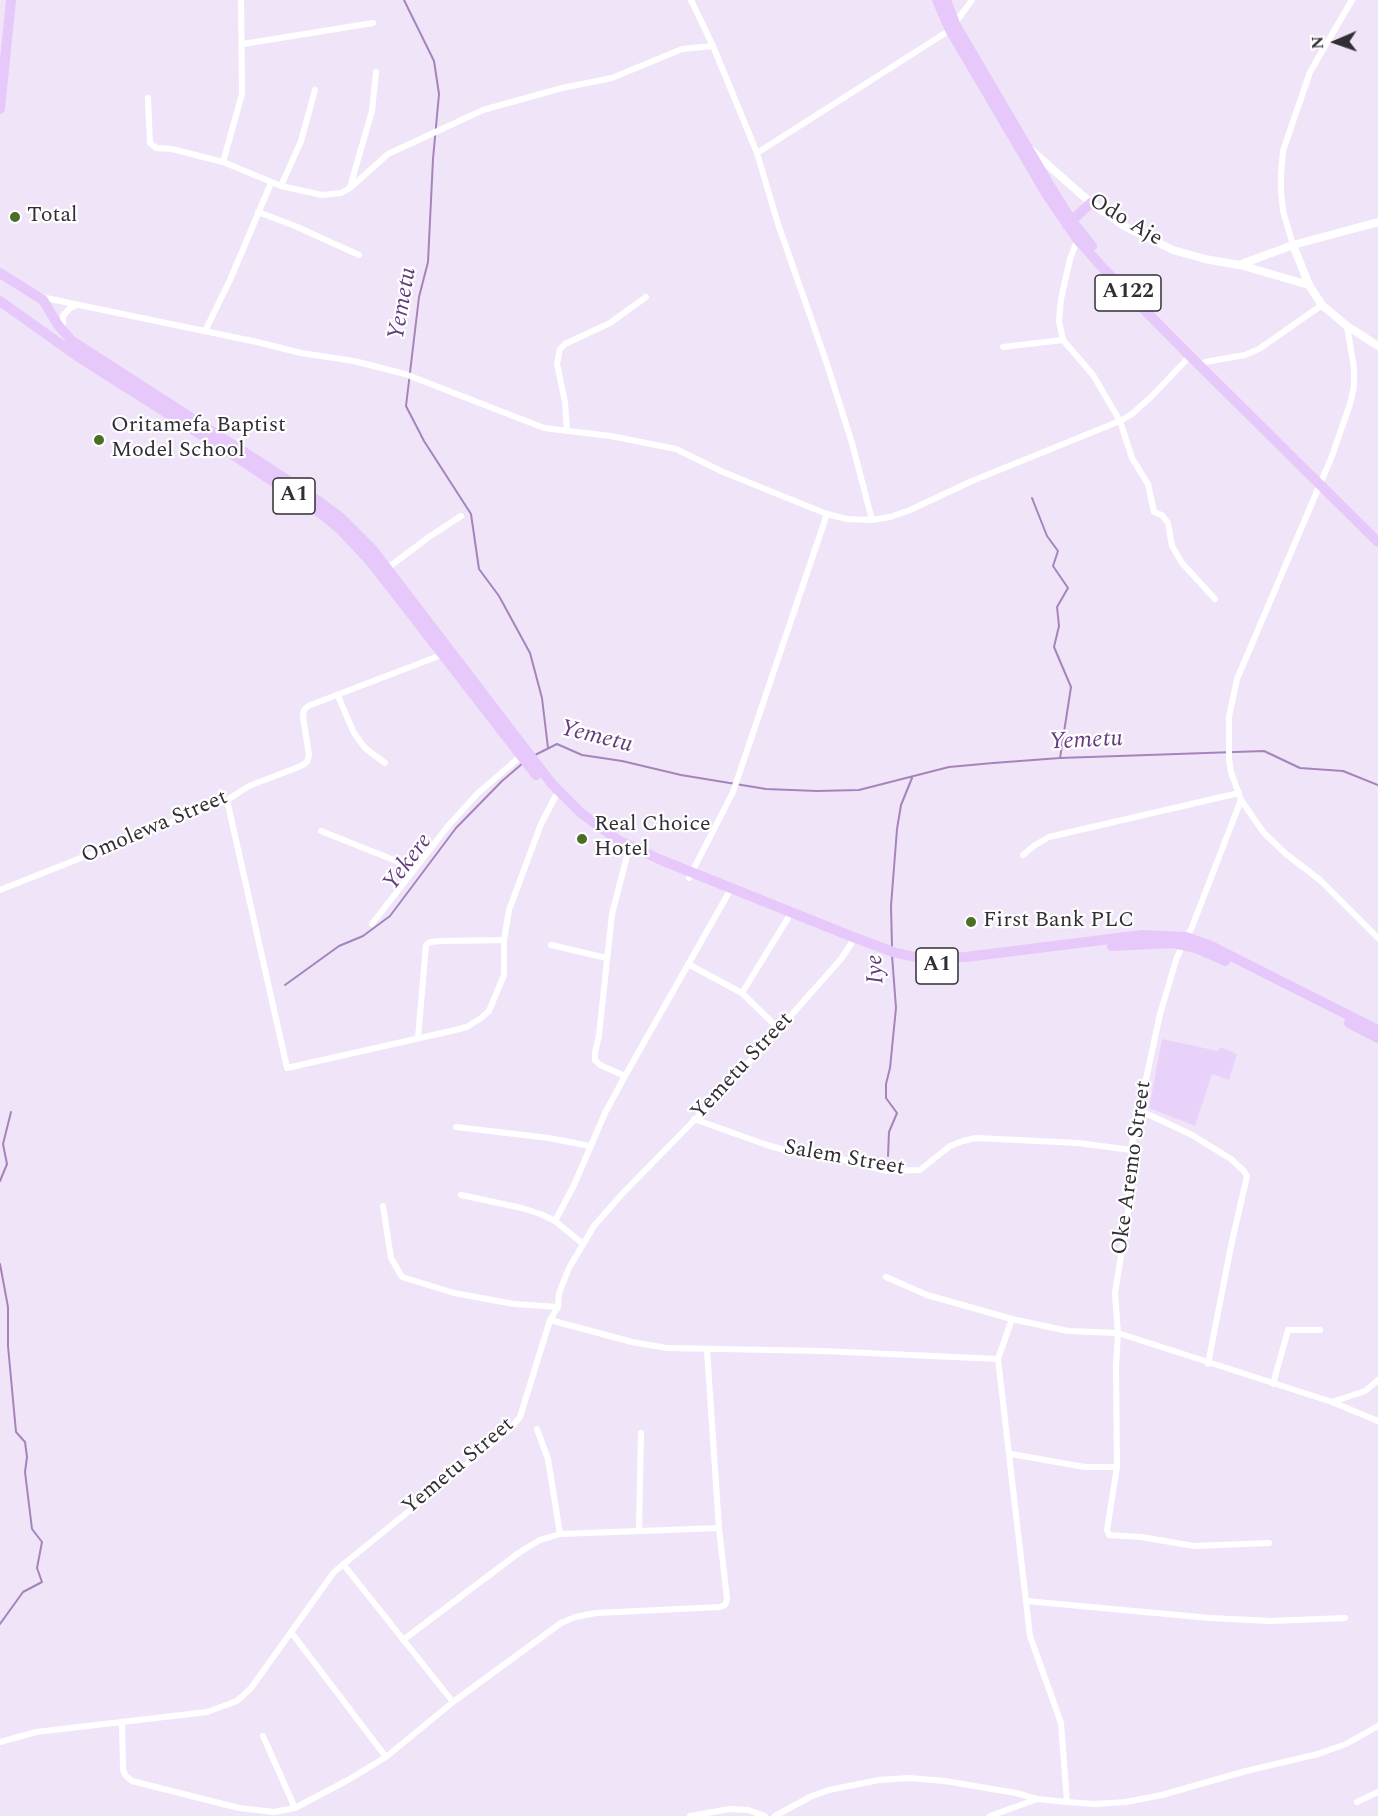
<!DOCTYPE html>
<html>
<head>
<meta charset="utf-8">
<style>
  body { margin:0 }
  #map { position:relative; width:1378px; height:1816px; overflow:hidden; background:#f0e5f8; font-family:Spectral,serif }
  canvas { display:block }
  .north { position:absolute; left:1306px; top:12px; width:60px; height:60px; -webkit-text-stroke:4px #fff; paint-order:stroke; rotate:268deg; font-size:16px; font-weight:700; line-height:24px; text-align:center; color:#322e35 }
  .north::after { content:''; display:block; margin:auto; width:21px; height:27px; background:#322e35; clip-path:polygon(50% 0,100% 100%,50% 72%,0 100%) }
</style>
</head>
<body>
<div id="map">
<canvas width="1378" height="1816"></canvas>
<div class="north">N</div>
</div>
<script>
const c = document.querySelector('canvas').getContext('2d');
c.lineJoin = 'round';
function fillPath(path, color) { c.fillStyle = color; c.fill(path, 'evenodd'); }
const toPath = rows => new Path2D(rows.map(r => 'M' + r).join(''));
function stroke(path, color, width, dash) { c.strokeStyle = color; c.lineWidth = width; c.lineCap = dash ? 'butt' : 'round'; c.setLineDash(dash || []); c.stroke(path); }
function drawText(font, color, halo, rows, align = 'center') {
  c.font = font + ' Spectral,serif'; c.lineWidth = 4.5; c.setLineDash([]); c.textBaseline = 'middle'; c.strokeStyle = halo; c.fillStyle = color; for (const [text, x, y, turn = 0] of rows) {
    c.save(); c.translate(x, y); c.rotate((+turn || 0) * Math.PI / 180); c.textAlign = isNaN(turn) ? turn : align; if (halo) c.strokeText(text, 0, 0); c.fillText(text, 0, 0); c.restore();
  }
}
const green = toPath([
  [1162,1039,1218,1051,1220,1047,1237,1054,1229,1080,1212,1074,1195,1126,1149,1108]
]);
const stream = toPath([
  [404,0,434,61,439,94,433,159,428,262,419,297,406,406,424,441,471,514,479,569,499,596,530,653,542,698,548,748],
  [1032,498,1047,536,1058,551,1053,566,1068,588,1057,607,1059,626,1054,647,1071,687,1060,758],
  [535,755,557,744,582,755,622,761,681,775,766,789,817,791,859,790,949,767,993,763,1060,758,1264,751,1300,768,1343,771,1378,785],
  [892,946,891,906,897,829,901,805,912,778],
  [285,985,339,946,363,936,390,916,456,828,502,781,523,763],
  [888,1156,889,1132,897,1113,886,1098,886,1084,890,1068,896,1008,892,955],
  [0,1181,7,1164,3,1144,11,1112],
  [0,1264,8,1307,8,1346,16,1432,25,1442,27,1457,25,1472,32,1529,42,1542,37,1568,42,1582,23,1592,0,1624]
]);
const minor = toPath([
  [691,0,713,46,757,153,778,224,827,364,852,443,872,520],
  [243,44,373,23],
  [148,98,150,143,156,148,172,149,223,162,281,186,322,195,331,194,341,193,350,188,388,154,483,110,562,88,612,78,682,49,713,46],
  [757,153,950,30,972,0],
  [223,162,242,94,241,0],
  [281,186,301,141,315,90],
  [350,187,372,111,376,72],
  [258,212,295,226,359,255],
  [1078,238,1070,259,1061,299,1059,321,1063,340,1093,375,1120,421,1132,458,1148,484,1154,512,1162,515,1168,523,1172,546,1182,563,1215,599],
  [1293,245,1283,211,1281,192,1281,174,1283,151,1310,72,1352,0],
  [41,297,257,342,301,353,354,361,405,374,544,428,611,436,676,449,723,472,827,514,847,519,872,520,890,517,910,510,972,481,1120,421,1132,414,1152,396,1190,356],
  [1347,326,1354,368,1354,387,1350,404,1332,456,1237,679,1229,717,1229,759,1231,772,1241,800,1264,833,1286,854,1320,880,1378,938],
  [63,328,63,316,70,308,75,306],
  [205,331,230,280,271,183],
  [1003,347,1063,340],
  [1205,362,1245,355,1259,349,1322,305],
  [567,431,565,402,557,364,560,349,565,344,610,323,646,297],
  [385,570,429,537,461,516],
  [338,696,354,733,365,748,385,763],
  [227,800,287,1068,451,1031,467,1027,481,1018,489,1011,504,975,504,940,509,910,541,824,555,797],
  [1241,800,1192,927,1177,957,1160,1014,1132,1144,1128,1212,1115,1293,1118,1333,1116,1366,1117,1467,1107,1530,1109,1535,1141,1537,1194,1546,1269,1543],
  [321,831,414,868],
  [1023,855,1035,845,1049,837,1239,793],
  [689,878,733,792,827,514],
  [0,890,227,800,249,786,301,766,307,762,309,755,303,717,304,710,308,706,444,654],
  [372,924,448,826,478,793,521,756],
  [551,945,607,958],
  [688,964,742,993,779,1029],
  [742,993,788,918],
  [418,1038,426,945,430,942,441,941,504,940],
  [625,1076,728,894],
  [1139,1110,1192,1135,1231,1159,1244,1171,1247,1176,1231,1246,1208,1364],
  [694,1119,767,1145,788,1151,823,1154,887,1171,920,1170,950,1146,963,1141,976,1138,1078,1143,1132,1150],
  [456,1127,549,1138,590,1146],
  [461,1195,522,1208,543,1215,555,1221,583,1244],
  [383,1206,391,1258,402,1277,454,1293,514,1304,558,1307],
  [555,1221,574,1185,605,1113,625,1076,600,1065,595,1060,595,1053,599,1035,612,914,628,852],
  [886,1277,927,1295,1012,1319],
  [550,1320,632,1342,667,1348,823,1351,998,1359],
  [1273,1384,1288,1330,1320,1330],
  [1332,1402,1365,1391,1378,1380],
  [537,1429,548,1459,560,1534],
  [1011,1454,1085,1467,1117,1467],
  [639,1531,641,1433],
  [343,1564,453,1702],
  [1026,1601,1210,1618,1270,1621,1345,1618],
  [291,1632,386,1757],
  [403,1640,520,1552,540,1540,560,1534,719,1528],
  [122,1722,123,1770,126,1776,132,1781,239,1808,274,1812,295,1808,348,1780,386,1757,453,1702,561,1623,575,1617,596,1613,720,1607,725,1605,727,1599,719,1528,707,1350],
  [263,1736,295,1808],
  [0,1742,36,1732,207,1712,237,1701,251,1688,334,1572,510,1429,520,1417,550,1320,558,1307,559,1293,569,1268,594,1226,622,1194,720,1094,779,1029,841,959,851,944,853,937],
  [1067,1802,1061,1723,1030,1636,998,1359,1012,1319,1068,1331,1118,1333,1332,1402,1378,1421],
  [1357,1802,1378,1792],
  [690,1816,730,1809,748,1810,765,1816],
  [775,1816,810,1797,829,1790,879,1780,909,1778,945,1781,1016,1793,1037,1799,1067,1802,1095,1804,1126,1802,1162,1795,1246,1771,1318,1754,1346,1744,1378,1726],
  [990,1816,1037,1799]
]);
const tertiary = toPath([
  [1031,150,1091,203,1124,226,1173,250,1205,259,1239,265,1293,245,1378,222],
  [1293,245,1309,285,1322,305,1347,326,1378,346],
  [1240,265,1309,285]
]);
const trunk = toPath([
  [937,0,950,30,1047,195,1077,239,1102,267,1190,356,1378,542],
  [946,0,955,24,1053,191,1072,221,1092,246],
  [0,109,11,0],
  [1067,225,1091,203],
  [0,273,43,300,58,325,72,341,306,492,340,517,373,550,552,784,581,813,618,840,661,860,853,937,893,952,919,958,966,957,1142,935,1186,937,1211,946,1378,1030],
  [0,301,77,356,241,460,323,515,339,528,370,561,536,775],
  [1112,946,1173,943,1196,948,1225,961],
  [1349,1023,1378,1038]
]);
const markers = [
  [15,217,6,"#4b6e26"],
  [99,440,6,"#4b6e26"],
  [582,839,6,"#4b6e26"],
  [971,922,6,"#4b6e26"]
];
const shields = [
  [1128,293,66],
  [294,496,42],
  [937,966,42]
];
const shieldNames = [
  ["A122",1128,293],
  ["A1",294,496],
  ["A1",937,966]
];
const poiNames = [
  ["Total",27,217],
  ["Oritamefa Baptist",111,427],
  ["Model School",111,452],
  ["Real Choice",594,826],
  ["Hotel",594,851],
  ["First Bank PLC",983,922]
];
const streetNames = [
  ["Odo Aje",1125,221,31],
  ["Omolewa Street",155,828,-23],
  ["Yemetu Street",743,1067,-47],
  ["Salem Street",844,1159,10],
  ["Oke Aremo Street",1133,1168,-82],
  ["Yemetu Street",459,1467,-40]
];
const waterNames = [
  ["Yemetu",404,304,-80],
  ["Yemetu",596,738,14],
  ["Yemetu",1086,742,-3],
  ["Yekere",409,863,-53],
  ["Iye",877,969,-93]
];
fillPath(green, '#e9d2f9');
stroke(stream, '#a584bb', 2);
stroke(minor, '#fff', 6);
stroke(tertiary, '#fff', 8);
stroke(trunk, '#e6c8fa', 10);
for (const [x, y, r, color] of markers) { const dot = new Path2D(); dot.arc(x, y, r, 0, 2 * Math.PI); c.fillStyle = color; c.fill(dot); stroke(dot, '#fff', 2); }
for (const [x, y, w] of shields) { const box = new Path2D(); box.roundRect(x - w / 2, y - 18, w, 36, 4.5); c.fillStyle = '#fff'; c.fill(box); stroke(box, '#322e35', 1.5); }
drawText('bold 21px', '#322e35', null, shieldNames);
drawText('22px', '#322e35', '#fff', poiNames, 'left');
drawText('22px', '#322e35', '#fff', streetNames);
drawText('italic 24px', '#653b7f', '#fff', waterNames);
</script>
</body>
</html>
